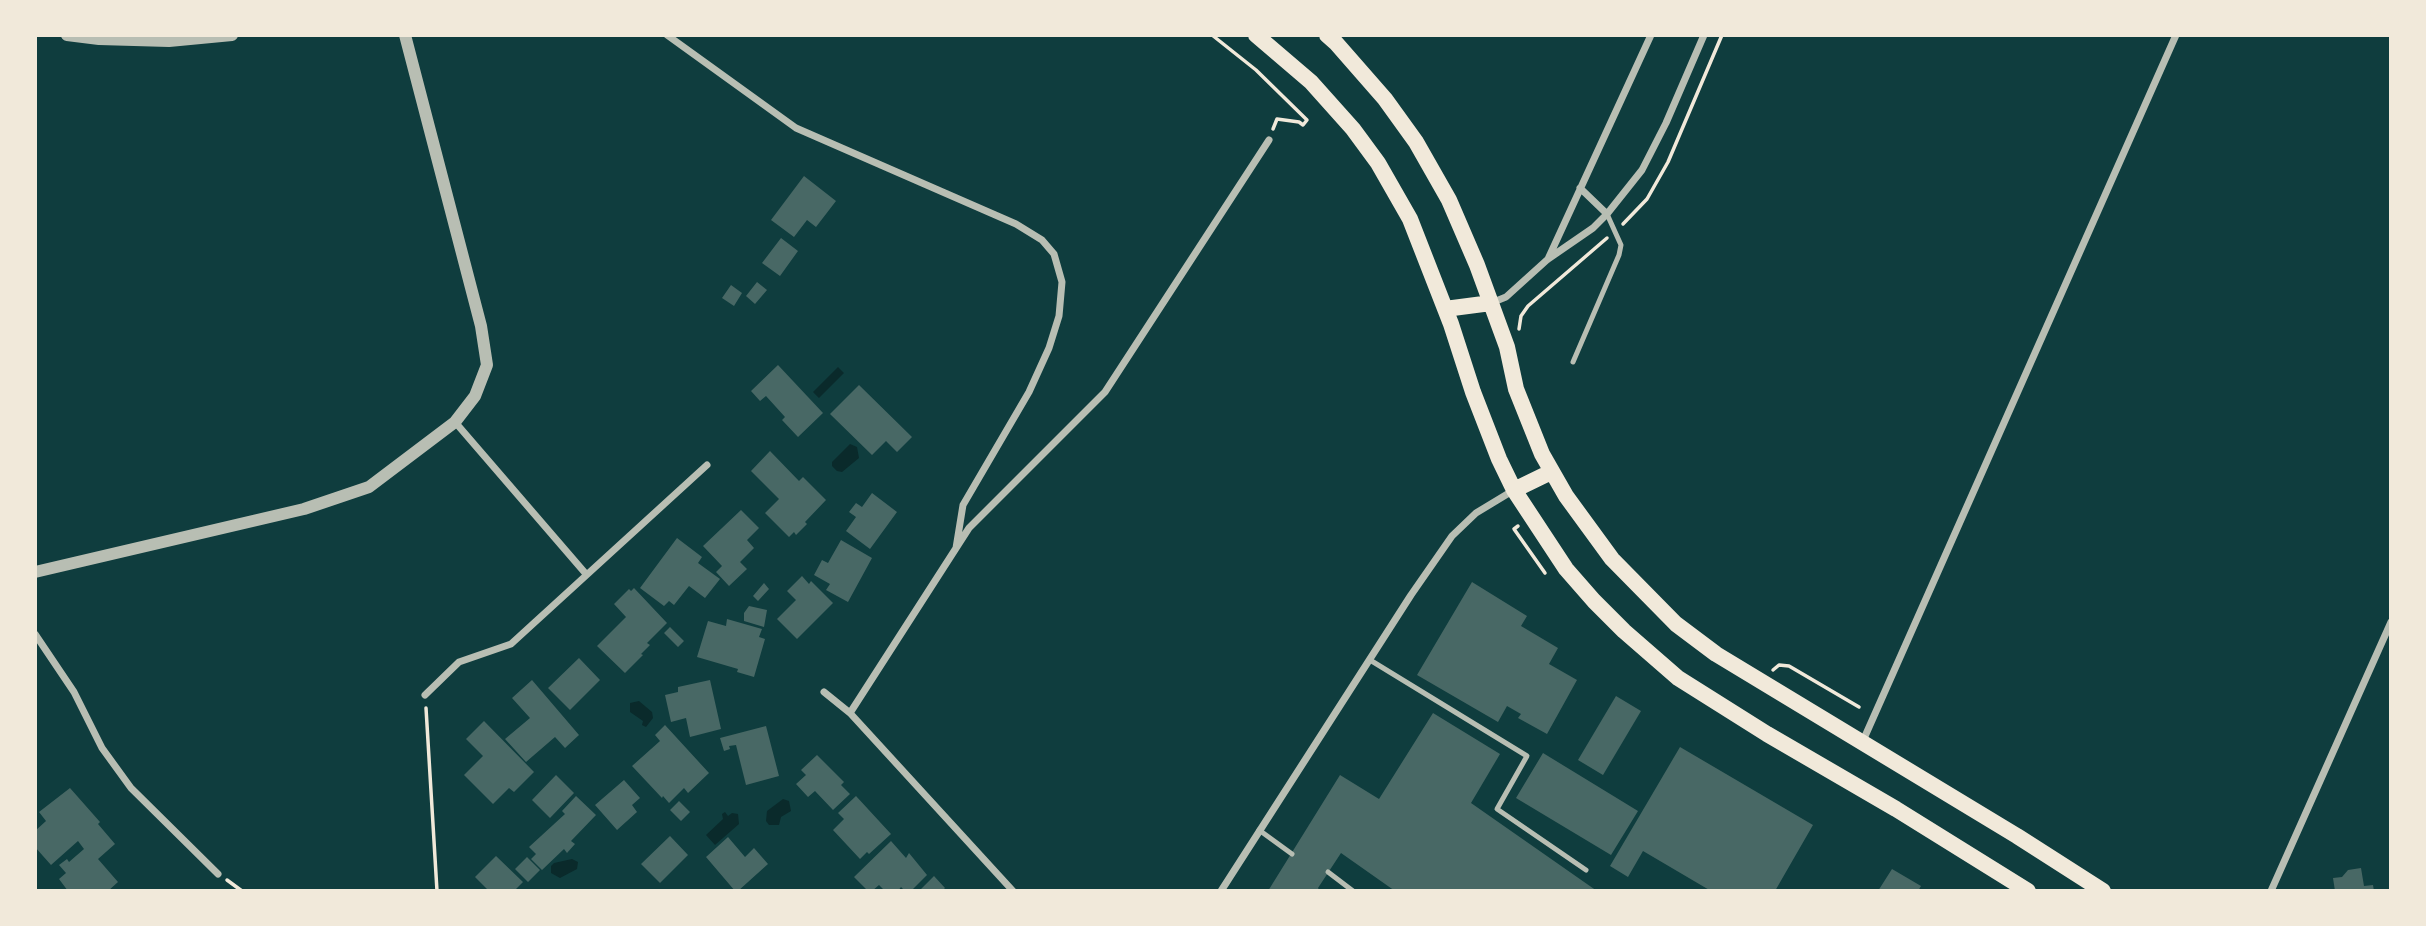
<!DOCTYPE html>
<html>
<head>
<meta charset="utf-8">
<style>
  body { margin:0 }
  #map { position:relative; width:2426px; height:926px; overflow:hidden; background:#0f3d3e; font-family:Figtree,sans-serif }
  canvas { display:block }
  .frame { position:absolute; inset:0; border:37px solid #f1e9da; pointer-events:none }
</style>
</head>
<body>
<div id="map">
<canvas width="2426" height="926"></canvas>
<div class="frame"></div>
</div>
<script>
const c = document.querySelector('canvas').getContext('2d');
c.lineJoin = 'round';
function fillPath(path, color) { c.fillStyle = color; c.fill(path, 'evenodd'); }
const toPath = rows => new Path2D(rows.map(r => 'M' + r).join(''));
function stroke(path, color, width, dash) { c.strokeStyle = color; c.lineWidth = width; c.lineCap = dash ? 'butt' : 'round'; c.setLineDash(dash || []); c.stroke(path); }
const water = toPath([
  [838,367,844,373,819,398,813,392],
  [850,444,857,447,859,458,842,472,837,471,832,466,832,462],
  [639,701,652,712,653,718,646,727,642,725,643,721,630,712,630,703],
  [783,799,789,801,791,811,781,817,779,825,769,825,766,821,767,811],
  [725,812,728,816,732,813,738,814,739,824,715,845,706,835,723,819,722,814],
  [572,859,578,862,577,869,560,878,551,873,551,866,554,863]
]);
const building = toPath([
  [804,176,836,201,816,227,807,220,794,237,771,220],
  [781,238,798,251,780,276,762,263],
  [757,282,767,290,755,304,746,296],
  [731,285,742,293,734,306,722,298],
  [778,365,823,413,798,437,782,420,785,417,766,396,760,401,751,391],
  [859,385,912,437,897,452,886,441,872,455,830,414],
  [770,451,799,481,803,477,826,500,805,522,807,524,796,535,794,532,789,537,765,513,779,499,751,471],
  [872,493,897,512,870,549,846,531,856,517,849,512,856,503,862,507],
  [741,510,759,528,747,540,754,548,740,562,747,569,729,586,716,572,722,566,703,546],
  [677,538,702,557,698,563,720,579,705,598,689,586,674,605,669,601,664,606,640,588],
  [841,540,872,558,848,602,826,590,830,584,814,575,822,560,828,563],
  [802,576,809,584,811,581,833,603,797,639,777,619,796,600,787,591],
  [1472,582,1527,616,1521,626,1558,648,1549,664,1577,680,1547,734,1518,718,1521,714,1507,706,1498,722,1417,675],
  [764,583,769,589,758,601,753,596],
  [634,588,667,623,647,643,650,645,641,654,643,655,625,673,597,646,626,617,614,604,629,589,631,591],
  [749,606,767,610,764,627,744,621,744,613],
  [727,619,762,629,759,637,765,639,754,677,737,672,738,669,697,657,708,621,726,626],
  [670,627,684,641,678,647,664,633],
  [579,658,600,680,570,710,548,688],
  [532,680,579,735,565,748,555,737,526,762,505,739,530,718,512,698],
  [710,680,721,729,690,737,686,718,671,722,665,695,678,692,678,687],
  [1616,696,1641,711,1603,775,1578,760],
  [1433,713,1500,754,1471,803,1597,891,1395,891,1341,853,1318,888,1320,891,1268,891,1340,775,1379,799],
  [484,721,534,772,514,792,509,788,493,804,464,775,483,756,466,739],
  [665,725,709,773,688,793,684,788,669,803,663,796,662,798,632,766,660,741,655,735],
  [766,726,779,776,746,785,736,745,729,746,730,749,724,751,720,738],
  [1680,747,1813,825,1775,891,1711,891,1643,851,1628,877,1610,866],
  [1543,753,1638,811,1611,855,1516,798],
  [817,755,844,782,841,785,850,794,833,810,815,791,808,797,796,784,806,775,801,770],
  [556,775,574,793,550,818,532,800],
  [624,780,640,798,632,805,637,812,617,830,595,805],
  [70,788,100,822,98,824,115,844,98,859,118,882,108,891,68,891,59,879,66,873,59,865,67,859,69,862,84,849,78,841,51,865,35,847,35,831,46,821,39,812],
  [576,796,596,815,571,841,575,844,567,853,564,849,542,870,531,859,536,854,529,847,565,814,562,811],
  [856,796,891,834,869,854,867,852,860,859,833,830,844,819,838,813],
  [679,801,690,812,681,821,670,810],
  [670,836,688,855,660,883,641,864],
  [728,837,745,857,754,848,768,864,738,891,735,891,706,857],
  [891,841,906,858,909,853,927,875,911,891,905,891,901,887,898,891,885,891,879,885,872,891,868,891,854,877],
  [496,856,523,882,514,891,489,891,475,877],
  [527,857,540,870,528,882,515,869],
  [2361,868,2364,886,2373,885,2374,891,2335,891,2333,878,2342,877,2348,870],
  [1892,869,1921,886,1918,891,1878,891],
  [934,876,945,888,942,891,919,891]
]);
const path = toPath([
  [1212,35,1256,70,1307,120,1303,125,1299,122,1277,119,1273,129],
  [1623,224,1647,199,1668,162,1722,35],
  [1519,329,1521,316,1528,306,1607,238],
  [1518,526,1514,529,1545,573],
  [1773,670,1779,665,1789,666,1859,707],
  [426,708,437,891],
  [227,880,242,891]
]);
const service = toPath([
  [1573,362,1619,255,1621,245,1607,214],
  [1370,660,1527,756,1497,809,1586,870],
  [1259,830,1292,854],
  [1328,872,1353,891]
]);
const minor = toPath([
  [667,35,796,128,1016,224,1042,240,1054,254,1062,282,1059,316,1049,348,1029,392,963,505,956,548],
  [1580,188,1607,214],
  [1548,259,1651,35],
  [1491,303,1506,297,1548,259,1593,228,1607,214,1642,170,1666,123,1704,35],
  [455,422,586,574],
  [35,634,74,692,102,748,131,788,218,874],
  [824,692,850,713,1013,891],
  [425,695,459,662,511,644,707,465],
  [850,713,969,528,1105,392,1269,140],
  [1862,743,2176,35],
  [1221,891,1411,595,1452,536,1476,513,1514,490],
  [2271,891,2391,622]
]);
const tertiary = toPath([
  [67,35,99,39,169,41,232,35],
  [35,572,304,509,369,487,455,422,475,396,487,365,481,326,405,35]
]);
const primary = toPath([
  [1256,35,1311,82,1353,129,1378,163,1410,219,1451,324,1473,392,1499,459,1514,490,1566,569,1594,601,1624,631,1678,678,1767,734,1896,809,2028,891],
  [1327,35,1336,43,1385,99,1416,142,1449,200,1477,265,1507,347,1516,389,1542,454,1566,496,1612,559,1676,624,1716,654,2017,836,2103,891],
  [1445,309,1491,303],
  [1514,490,1551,472]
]);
fillPath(water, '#0a2a2b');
fillPath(building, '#486865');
stroke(path, '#f1e9da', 3.5);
stroke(service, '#b8beb3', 5);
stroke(minor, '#b8beb3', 7);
stroke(tertiary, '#b8beb3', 12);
stroke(primary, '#f1e9da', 16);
</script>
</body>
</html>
